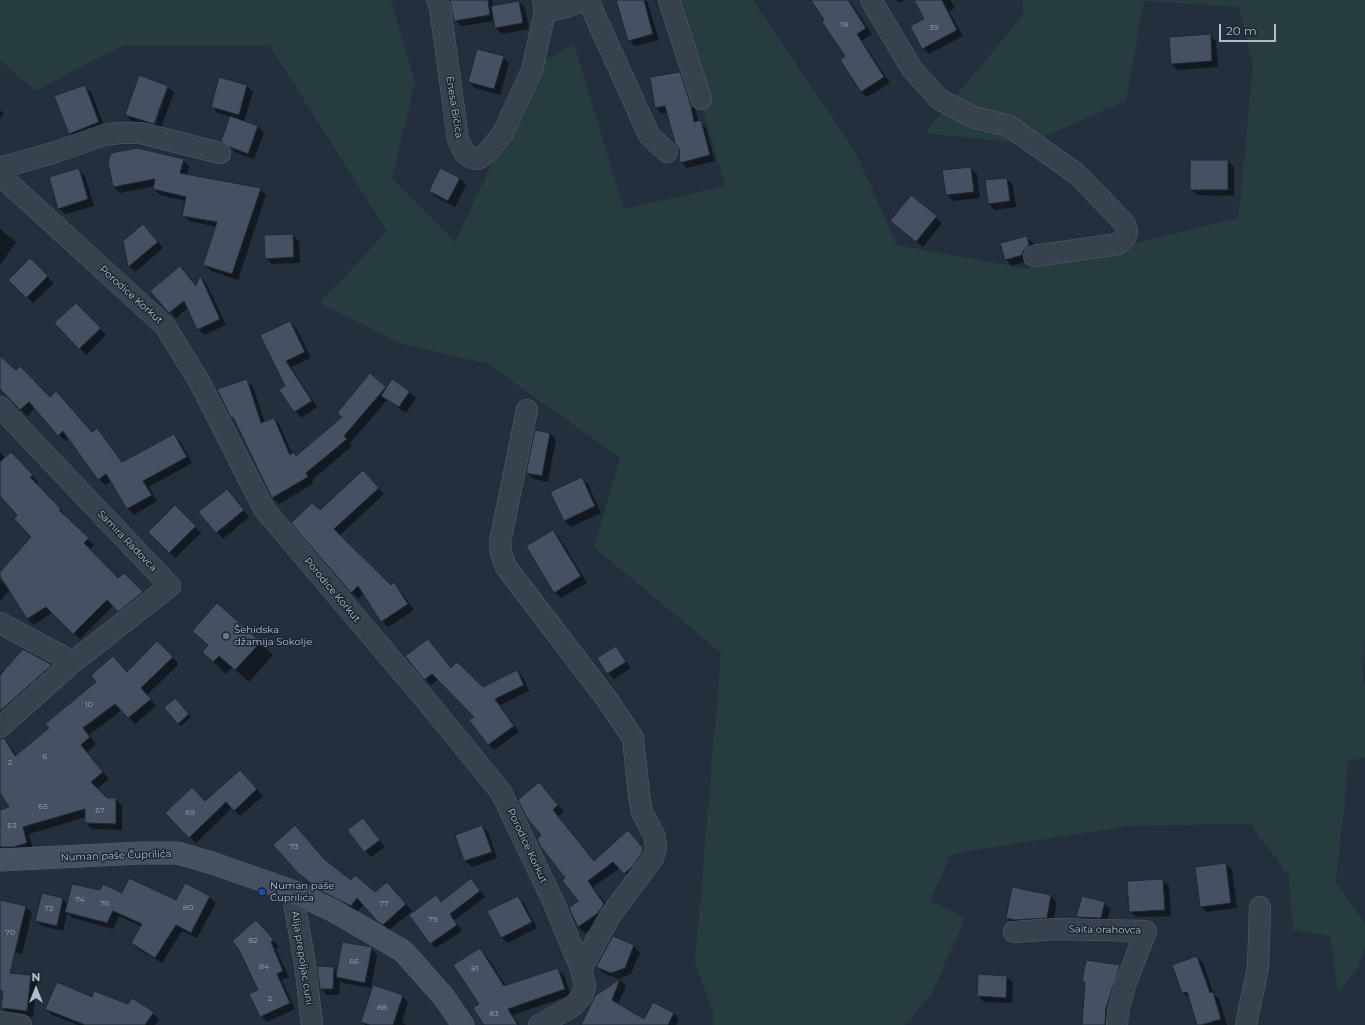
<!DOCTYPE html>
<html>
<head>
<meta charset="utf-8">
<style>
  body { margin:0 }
  #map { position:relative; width:1365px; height:1025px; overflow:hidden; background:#242f3e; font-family:Montserrat,sans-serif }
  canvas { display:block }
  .north { position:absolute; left:16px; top:969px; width:40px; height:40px; -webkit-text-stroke:3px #1d2633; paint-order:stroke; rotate:0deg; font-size:11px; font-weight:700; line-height:16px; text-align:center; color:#b4bcc9 }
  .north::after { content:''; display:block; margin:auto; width:14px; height:18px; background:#b4bcc9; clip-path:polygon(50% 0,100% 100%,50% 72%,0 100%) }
  .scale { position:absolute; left:1219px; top:24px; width:57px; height:18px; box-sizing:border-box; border:2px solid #b4bcc9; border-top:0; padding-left:5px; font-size:12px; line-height:14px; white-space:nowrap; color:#b4bcc9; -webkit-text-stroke:3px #1d2633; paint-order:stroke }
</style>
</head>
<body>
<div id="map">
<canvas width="1365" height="1025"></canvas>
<div class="north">N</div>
<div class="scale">20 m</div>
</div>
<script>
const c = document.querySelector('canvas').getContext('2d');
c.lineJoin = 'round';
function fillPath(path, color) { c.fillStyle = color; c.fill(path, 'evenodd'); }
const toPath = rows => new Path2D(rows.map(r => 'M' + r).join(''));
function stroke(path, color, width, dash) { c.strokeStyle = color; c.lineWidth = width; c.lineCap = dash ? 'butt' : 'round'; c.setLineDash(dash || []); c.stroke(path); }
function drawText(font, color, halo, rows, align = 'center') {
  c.font = font + ' Montserrat,sans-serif'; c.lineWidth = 3; c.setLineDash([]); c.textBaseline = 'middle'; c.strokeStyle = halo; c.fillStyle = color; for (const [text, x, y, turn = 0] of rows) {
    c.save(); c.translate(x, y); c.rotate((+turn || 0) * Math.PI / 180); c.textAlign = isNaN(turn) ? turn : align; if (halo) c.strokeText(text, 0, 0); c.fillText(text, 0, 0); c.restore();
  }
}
const green = toPath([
  [0,0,391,0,415,82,392,179,455,242,539,64,574,44,624,209,725,186,672,0,753,0,856,153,897,245,1028,269,1238,218,1253,67,1239,7,1144,1,1126,101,1028,144,925,133,1023,15,1022,0,1365,0,1365,634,1363,680,1365,684,1365,757,1349,761,1336,882,1365,924,1365,947,1357,970,1338,992,1330,936,1293,930,1289,876,1250,824,1128,826,951,854,930,901,965,918,931,995,905,1025,713,1025,712,1009,695,964,721,653,594,547,620,458,488,364,398,343,320,303,387,231,269,45,124,45,35,91,0,60]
]);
const shadow = toPath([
  [451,0,492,0,494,7,519,2,525,8,529,29,502,34,496,28,495,21,461,26,455,20],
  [621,0,647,1,659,40,635,46,629,40],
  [832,0,850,1,872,34,862,41,890,83,867,97,861,91,846,57,825,20],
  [896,0,906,0,899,3],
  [915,0,950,0,955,8,949,11,963,36,929,54,923,48,925,20],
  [1210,35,1216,41,1218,67,1178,70,1172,64],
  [503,57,509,63,500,95,475,88,469,82],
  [679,73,686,79,699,122,706,128,715,161,687,168,681,162,680,149,668,113,662,114,656,108],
  [140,76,168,86,174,93,160,130,154,128,168,88,166,88,152,127,132,121,126,115],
  [84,86,91,92,105,128,76,139,70,133],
  [247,86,253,92,244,122,258,127,264,133,254,159,237,153,222,141,231,117,218,113,212,107],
  [0,110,4,114,0,118],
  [183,160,189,166,187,175,260,189,266,195,238,280,211,271,204,264,217,227,189,221,183,215,186,201,160,195,154,189,155,186,120,193,114,187],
  [1191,161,1228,161,1234,167,1234,196,1197,195,1191,189],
  [971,168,977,174,980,198,953,201,947,195,944,171],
  [78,170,85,176,94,206,65,214,59,208],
  [460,178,466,185,455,207,436,197,430,191],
  [1007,179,1013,185,1016,207,995,210,989,204],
  [911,197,942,223,923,247,898,227],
  [0,229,16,242,0,265],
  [149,231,163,248,135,272,129,266,124,241],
  [292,235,299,241,300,263,272,264,266,258],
  [1026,237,1033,243,1035,252,1028,261,1012,266,1006,260],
  [30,259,54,283,33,303,9,280],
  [186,274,197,287,200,277,206,283,226,325,204,335,198,329,188,308,176,318,152,291],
  [76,304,106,335,86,355,56,323],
  [290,322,296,328,311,358,291,367,317,407,301,418,281,390,286,386,261,336],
  [0,357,92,433,97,429,123,463,174,435,180,441,192,463,149,487,157,501,134,515,128,509,112,481,105,485,99,479,69,438,65,441,35,408,27,416,0,388],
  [371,375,387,389,409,392,416,398,406,413,387,400,350,443,352,446,312,480,314,483,279,504,273,498,236,421,232,417,247,381,253,387,265,423,274,419,280,425,292,454,297,457,343,418],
  [536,431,550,433,556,440,548,482,534,479,527,473],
  [0,452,5,458,17,459,38,482,36,484,66,516,64,517,94,545,90,549,118,579,124,574,148,599,125,617,113,606,80,639,53,612,34,625,27,619,10,590,0,601,0,580,6,586,0,573,33,537,31,520,0,495],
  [369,478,384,494,339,536,391,586,394,584,400,590,414,610,388,627,382,621,364,593,358,599,293,523,320,512],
  [581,478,588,484,601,513,571,527,565,521],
  [233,497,249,517,223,539,217,532],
  [175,507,201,533,175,558,149,532],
  [553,531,559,537,587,583,561,598,555,592],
  [193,631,260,643,273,655,249,682,232,667,226,674,203,652,208,646],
  [428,640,451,669,483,688,517,671,523,677,529,691,500,705,519,732,494,750,489,745,471,720,475,717,438,679,431,685,407,657],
  [157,642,179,664,147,695,156,706,135,724,122,710,89,735,96,744,87,752,109,779,97,789,107,799,116,799,122,806,122,830,92,829,86,823,86,817,29,834,33,850,8,854,0,847,0,811,11,808,0,791,0,739,3,739,10,746,17,756,127,673],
  [616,647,631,668,614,679,607,673],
  [51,666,58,672,0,725,0,673,3,670,4,671],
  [178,702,191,717,181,726,178,723],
  [246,777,263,796,240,816,232,808,196,843,166,813,205,802],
  [545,790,564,812,558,816,594,861,634,838,649,855,631,879,620,868,593,887,610,910,604,920,585,933,579,927,570,908,580,901,543,835],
  [363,819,385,847,371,857,348,830],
  [482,826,488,832,497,858,472,867,465,861,456,835],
  [301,833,327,862,351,881,375,894,393,889,412,911,389,930,364,904,357,912,326,896,304,878],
  [1226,864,1232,870,1237,908,1207,912,1201,906],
  [471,880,485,897,454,920,462,931,436,948,431,943,436,897,442,902],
  [1163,880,1169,886,1171,916,1136,917,1130,911],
  [42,894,63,899,68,904,122,895,177,901,209,896,216,903,197,938,182,931,162,963,138,949,132,943,142,927,119,916,113,929,73,918,67,913,63,931,42,926,36,920],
  [1051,896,1057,902,1053,923,1014,924,1007,918],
  [518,897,524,903,537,928,508,943,501,937],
  [1082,897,1104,903,1110,909,1107,924,1083,923,1077,917],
  [0,901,26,907,32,913,22,954,0,948],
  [262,927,279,947,276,949,289,977,282,980,295,1009,267,1022,261,1016,259,991],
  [613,937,634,946,640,952,631,974,618,979,603,973,597,967],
  [371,948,377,955,371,988,343,983,340,980,339,995,327,995,321,988,334,968,338,972],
  [479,949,486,955,506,986,557,969,564,975,571,995,513,1015,519,1025,485,1025,480,1005],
  [1197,957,1203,963,1214,995,1219,999,1227,1025,1198,1025,1190,999,1183,993],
  [1119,966,1125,972,1111,1025,1083,1025,1086,984,1084,982],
  [6,973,31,976,37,982,33,1017,8,1014,2,1007],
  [979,975,1007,977,1013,983,1012,1003,984,1002,978,996],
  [620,980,626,986,618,1004,645,1020,674,1013,679,1019,676,1025,582,1025,595,996],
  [402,996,408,1002,402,1022,406,1025,365,1025,362,1021],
  [92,999,153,1013,159,1019,155,1025,78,1025,52,1015,46,1009]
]);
const building = toPath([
  [450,0,488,0,490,15,454,21,450,0],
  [616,0,644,0,653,34,628,41,616,0],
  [811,0,848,0,866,28,857,34,884,77,861,92,840,60,845,56,822,22,824,20,811,0],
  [914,0,942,0,957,30,922,49,910,26,924,19,914,0],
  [519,1,523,23,495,28,491,6,519,1],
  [1211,34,1212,61,1171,64,1169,37,1211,34],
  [477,49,504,56,494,89,468,82,477,49],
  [680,72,691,106,694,122,701,120,710,155,680,163,679,149,675,143,665,106,655,108,650,77,680,72],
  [139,75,168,86,154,124,125,115,139,75],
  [219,77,247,85,239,115,211,107,219,77],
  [85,85,99,122,69,134,54,96,85,85],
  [230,116,258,126,248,154,230,147,221,141,230,116],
  [137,148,184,159,180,173,261,188,232,274,203,265,217,222,182,216,186,197,153,189,155,179,113,187,108,162,111,153,137,148],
  [1190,160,1228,160,1228,190,1190,190,1190,160],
  [971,167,974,192,946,195,942,170,971,167],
  [79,168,88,199,58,209,49,177,79,168],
  [440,168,460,178,448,201,429,191,440,168],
  [1007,178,1010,201,988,204,985,180,1007,178],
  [911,195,937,216,916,242,890,221,911,195],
  [143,224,158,242,128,267,123,241,143,224],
  [293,234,294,257,265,259,264,235,293,234],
  [1027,236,1029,245,1023,251,1022,255,1005,260,1000,243,1027,236],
  [30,258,48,276,26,298,8,280,30,258],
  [180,266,196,286,200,275,220,319,197,330,184,301,169,313,150,291,180,266],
  [76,303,101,328,79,349,54,323,76,303],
  [290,321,305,352,286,361,312,401,294,412,279,390,285,386,260,335,290,321],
  [0,356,16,370,20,366,50,397,56,391,92,432,97,428,122,462,174,434,187,457,143,481,152,495,127,509,106,474,98,480,63,431,58,436,29,402,20,410,0,389,0,356],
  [370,373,386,387,344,436,347,439,306,473,308,477,272,498,233,417,231,418,217,389,247,379,261,423,274,418,290,455,294,452,296,456,342,417,337,413,370,373],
  [392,379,410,391,399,407,381,396,392,379],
  [535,430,550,433,542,476,526,473,535,430],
  [11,452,33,475,30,477,61,509,59,510,89,538,84,543,118,578,124,573,143,592,118,612,107,600,73,634,46,607,27,619,0,576,0,572,31,537,14,519,17,515,0,496,0,462,11,452],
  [363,470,379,488,334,529,391,585,394,582,408,604,381,622,358,586,351,593,291,523,312,503,320,510,363,470],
  [582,477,595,506,564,521,550,492,582,477],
  [227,489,244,510,216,533,198,512,227,489],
  [175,505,196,526,169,553,148,532,175,505],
  [553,530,581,576,554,593,526,546,553,530],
  [217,603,261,642,235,670,219,656,213,662,202,652,208,645,192,631,217,603],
  [428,639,451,668,457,662,483,687,517,670,524,685,495,699,514,726,488,745,469,720,474,717,432,674,424,680,405,656,428,639],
  [157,641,173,657,141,688,151,699,128,718,115,704,83,728,90,737,81,745,103,772,91,782,107,798,116,798,116,824,85,823,85,809,23,827,27,843,13,847,0,847,0,810,9,807,0,793,0,739,4,738,15,756,49,728,45,724,96,682,91,675,113,656,127,672,157,641],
  [616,646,626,662,607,674,597,658,616,646],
  [23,649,52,665,0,711,0,675,23,649],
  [175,698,189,714,178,724,164,708,175,698],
  [240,770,257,789,234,811,226,802,189,838,165,813,192,787,205,801,240,770],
  [539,782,558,805,553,810,594,861,628,830,643,848,642,853,632,867,624,874,613,862,588,881,604,904,598,913,578,927,569,908,578,901,562,880,565,878,541,847,537,839,541,835,527,818,518,800,539,782],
  [363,818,380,840,364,852,347,830,363,818],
  [295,825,324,859,351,880,355,875,375,892,387,882,406,904,383,925,378,922,357,898,351,906,319,890,297,872,273,845,295,825],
  [482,825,492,852,464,861,455,835,482,825],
  [1226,863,1231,903,1200,907,1195,867,1226,863],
  [129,878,176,900,185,883,210,896,191,933,176,925,155,958,131,943,142,924,113,911,107,923,65,912,72,884,100,890,103,884,122,893,129,878],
  [471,878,480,891,450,914,457,925,430,944,409,915,436,895,441,902,471,878],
  [1163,879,1165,910,1129,912,1127,881,1163,879],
  [1012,887,1051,895,1047,918,1015,920,1006,918,1012,887],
  [42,893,63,898,57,926,35,921,42,893],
  [518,896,532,922,501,938,487,911,518,896],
  [1082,896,1105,902,1101,918,1076,917,1082,896],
  [0,900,26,906,10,973,31,975,27,1011,1,1008,3,991,0,991,0,900],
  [256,920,274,940,271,942,283,971,277,974,290,1003,260,1017,249,994,258,990,239,950,232,941,256,920],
  [613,936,634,945,625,968,611,973,596,967,613,936],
  [342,942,372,947,365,983,336,977,342,942],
  [480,948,504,986,558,968,565,989,508,1009,518,1025,484,1025,473,1008,479,1004,453,965,480,948],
  [1197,956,1210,993,1213,992,1221,1019,1202,1025,1197,1025,1187,992,1182,993,1172,965,1197,956],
  [1086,960,1120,965,1106,1008,1105,1025,1082,1025,1085,982,1082,982,1086,960],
  [317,966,334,967,333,989,320,989,317,966],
  [978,974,1007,976,1006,998,977,996,978,974],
  [620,979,612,1000,644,1019,653,1002,674,1013,668,1025,581,1025,595,996,620,979],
  [57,982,92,997,94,991,128,1004,132,998,154,1012,145,1025,85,1025,45,1009,57,982],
  [373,985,403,995,393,1025,370,1025,361,1022,373,985]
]);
const street = toPath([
  [437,0,440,7,458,139,464,152,470,157,478,159,488,152,503,133,532,70,545,12,543,0],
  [588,0,649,135,667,152],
  [669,0,701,99],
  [871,0,912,69,939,99,973,117,1009,126,1077,174,1125,224,1127,232,1125,238,1118,244,1034,256],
  [545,12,569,6,582,0],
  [0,168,56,152,104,135,119,133,141,133,220,153],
  [0,175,165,326,199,381,264,509,430,705,501,792,553,901,581,969,585,986,582,996,573,1006,539,1025],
  [0,407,170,586,73,662,0,727],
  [527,410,500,542,501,553,506,567,606,698,633,738,639,795,642,812,654,835,656,847,653,858,610,916,581,969],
  [0,623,73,662],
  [292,891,305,964,312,1025],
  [1014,932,1054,929,1146,931,1125,985,1118,1011,1117,1025],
  [0,1022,21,1025],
  [1246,1025,1258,967,1260,907]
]);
const secondary = toPath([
  [0,860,141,853,178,853,215,864,292,891,334,911,403,951,443,996,463,1025]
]);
const markers = [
  [226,636,4,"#6b7280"],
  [262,892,4,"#1a4fb4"]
];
const numberNames = [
  ["18",844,25],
  ["39",934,28],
  ["10",89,705],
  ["6",45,757],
  ["2",10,763],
  ["65",43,807],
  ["67",100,811],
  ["69",190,813],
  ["63",12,826],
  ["73",294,847],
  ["74",80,900],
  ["76",105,904],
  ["77",384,904],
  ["80",188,908],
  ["72",49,909],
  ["79",433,920],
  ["70",10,933],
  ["82",253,941],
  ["66",354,962],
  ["84",264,967],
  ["81",475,969],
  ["2",270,999],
  ["88",382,1008],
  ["83",494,1014]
];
const streetNames = [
  ["Enesa Bičića",454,107,81],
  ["Porodice Korkut",131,295,42],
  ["Samira Radovca",127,541,46],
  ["Porodice Korkut",332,590,50],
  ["Porodice Korkut",527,846,65],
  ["Numan paše Čuprilića",116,856,-2],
  ["Saita orahovca",1105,930,1],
  ["Alija prepoljac cuni",302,958,81]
];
const poiNames = [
  ["Šehidska",234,630],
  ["džamija Sokolje",234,642],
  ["Numan paše",270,886],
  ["Ćuprilića",270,898]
];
fillPath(green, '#263c3f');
fillPath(shadow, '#0007');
fillPath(building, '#455162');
stroke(building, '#1f2835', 1);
stroke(street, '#565f6c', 22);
stroke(secondary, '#565f6c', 23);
stroke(street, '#38414e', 21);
stroke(secondary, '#465061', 22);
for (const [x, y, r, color] of markers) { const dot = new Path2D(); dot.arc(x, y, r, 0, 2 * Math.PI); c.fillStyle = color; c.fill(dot); stroke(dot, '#1d2633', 1.5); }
drawText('8px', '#98a1af', null, numberNames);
drawText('10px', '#b4bcc9', '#1d2633', streetNames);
drawText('10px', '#b4bcc9', '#1d2633', poiNames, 'left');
</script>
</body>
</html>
